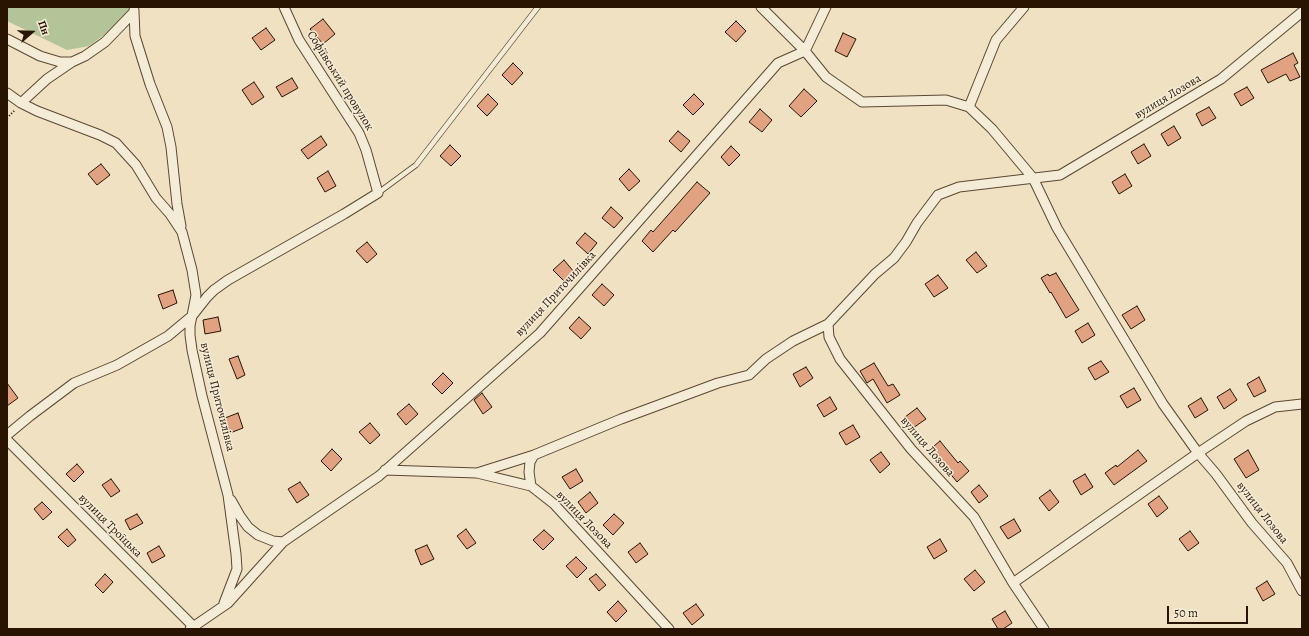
<!DOCTYPE html>
<html>
<head>
<meta charset="utf-8">
<style>
  body { margin:0 }
  #map { position:relative; width:1309px; height:636px; overflow:hidden; background:#f0e1c2; font-family:Alegreya,serif }
  canvas { display:block }
  .frame { position:absolute; inset:0; border:8px solid #291402; pointer-events:none }
  .north { position:absolute; left:12px; top:12px; width:40px; height:40px; -webkit-text-stroke:3px #f5ecd7; paint-order:stroke; rotate:70deg; font-size:11px; font-weight:700; line-height:16px; text-align:center; color:#291402 }
  .north::after { content:''; display:block; margin:auto; width:14px; height:18px; background:#291402; clip-path:polygon(50% 0,100% 100%,50% 72%,0 100%) }
  .scale { position:absolute; left:1167px; top:606px; width:81px; height:18px; box-sizing:border-box; border:2px solid #291402; border-top:0; padding-left:5px; font-size:12px; line-height:14px; white-space:nowrap; color:#291402; -webkit-text-stroke:3px #f5ecd7; paint-order:stroke }
</style>
</head>
<body>
<div id="map">
<canvas width="1309" height="636"></canvas>
<div class="frame"></div>
<div class="north">Пн</div>
<div class="scale">50 m</div>
</div>
<script>
const c = document.querySelector('canvas').getContext('2d');
c.lineJoin = 'round';
function fillPath(path, color) { c.fillStyle = color; c.fill(path, 'evenodd'); }
const toPath = rows => new Path2D(rows.map(r => 'M' + r).join(''));
function stroke(path, color, width, dash) { c.strokeStyle = color; c.lineWidth = width; c.lineCap = dash ? 'butt' : 'round'; c.setLineDash(dash || []); c.stroke(path); }
function drawText(font, color, halo, rows, align = 'center') {
  c.font = font + ' Alegreya,serif'; c.lineWidth = 3; c.setLineDash([]); c.textBaseline = 'middle'; c.strokeStyle = halo; c.fillStyle = color; for (const [text, x, y, turn = 0] of rows) {
    c.save(); c.translate(x, y); c.rotate((+turn || 0) * Math.PI / 180); c.textAlign = isNaN(turn) ? turn : align; if (halo) c.strokeText(text, 0, 0); c.fillText(text, 0, 0); c.restore();
  }
}
const green = toPath([
  [7,7,131,7,125,19,89,46,67,50,7,21]
]);
const building = toPath([
  [323,19,335,34,323,44,310,29,323,19],
  [736,21,746,31,736,42,725,32,736,21],
  [266,28,275,40,261,50,252,38,266,28],
  [843,33,856,39,847,57,835,51,843,33],
  [1293,53,1298,63,1294,65,1300,77,1290,81,1286,74,1268,83,1261,70,1293,53],
  [513,63,523,73,512,85,502,75,513,63],
  [292,78,298,88,282,97,276,87,292,78],
  [254,82,264,97,252,105,242,90,254,82],
  [1247,87,1254,98,1241,106,1234,94,1247,87],
  [804,89,817,101,801,117,789,106,804,89],
  [488,94,498,104,487,116,477,106,488,94],
  [694,94,704,104,693,115,683,105,694,94],
  [1209,107,1216,118,1202,126,1196,114,1209,107],
  [760,109,772,120,762,132,749,122,760,109],
  [1174,126,1181,138,1168,146,1161,134,1174,126],
  [678,131,690,141,681,152,669,141,678,131],
  [321,136,327,145,308,159,301,150,321,136],
  [1144,144,1151,156,1138,164,1131,152,1144,144],
  [450,145,461,156,451,166,440,156,450,145],
  [731,146,740,155,729,166,721,157,731,146],
  [101,164,110,175,97,185,88,174,101,164],
  [629,169,640,181,629,191,619,179,629,169],
  [328,171,336,186,325,192,317,178,328,171],
  [1125,174,1132,186,1119,194,1112,182,1125,174],
  [697,182,710,193,675,232,673,230,653,252,642,241,651,230,653,232,697,182],
  [611,207,623,218,614,228,602,218,611,207],
  [585,233,597,243,588,254,576,243,585,233],
  [367,242,377,254,367,263,356,251,367,242],
  [976,252,987,266,977,273,966,260,976,252],
  [564,260,574,272,564,281,553,270,564,260],
  [1056,273,1079,310,1066,318,1051,292,1050,293,1041,278,1048,274,1049,276,1056,273],
  [938,275,948,288,934,297,925,284,938,275],
  [602,284,614,295,604,306,592,295,602,284],
  [173,290,177,303,163,309,158,295,173,290],
  [1137,306,1145,320,1131,329,1122,315,1137,306],
  [218,317,221,331,205,334,203,320,218,317],
  [579,317,591,328,581,339,569,328,579,317],
  [1088,323,1095,335,1082,343,1075,331,1088,323],
  [238,356,245,375,237,379,229,359,238,356],
  [1101,361,1109,372,1095,380,1088,368,1101,361],
  [874,363,888,386,893,384,900,395,887,403,873,379,867,383,860,371,874,363],
  [806,367,813,378,800,387,793,374,806,367],
  [443,373,453,383,442,394,432,384,443,373],
  [1259,377,1266,391,1254,397,1247,384,1259,377],
  [7,383,18,398,7,406,7,383],
  [1134,388,1141,400,1127,408,1120,396,1134,388],
  [1230,389,1237,400,1224,409,1217,397,1230,389],
  [482,393,492,407,483,414,474,400,482,393],
  [830,397,837,409,824,417,817,405,830,397],
  [1201,398,1208,410,1195,418,1188,406,1201,398],
  [409,404,418,414,406,425,397,414,409,404],
  [917,408,926,419,913,428,905,417,917,408],
  [238,413,243,428,230,433,225,418,238,413],
  [370,423,380,435,370,444,359,432,370,423],
  [853,425,860,437,846,445,839,433,853,425],
  [940,441,958,463,960,461,969,471,957,482,939,460,937,462,928,451,940,441],
  [332,449,342,459,331,471,321,461,332,449],
  [1138,450,1147,461,1114,485,1105,473,1116,465,1117,467,1138,450],
  [1248,450,1259,470,1246,478,1234,459,1248,450],
  [881,452,890,464,880,473,870,460,881,452],
  [77,464,84,472,74,482,66,474,77,464],
  [576,469,583,481,570,489,562,477,576,469],
  [1085,474,1093,487,1081,495,1073,481,1085,474],
  [111,479,120,491,111,497,102,485,111,479],
  [300,482,309,495,297,503,288,489,300,482],
  [979,485,988,496,979,503,971,492,979,485],
  [1050,490,1059,502,1049,511,1039,498,1050,490],
  [590,492,598,503,586,513,578,502,590,492],
  [1159,496,1168,508,1157,517,1148,504,1159,496],
  [42,502,52,512,43,520,34,509,42,502],
  [137,514,143,523,130,530,125,520,137,514],
  [614,514,624,523,613,535,603,525,614,514],
  [1014,519,1021,531,1008,539,1000,527,1014,519],
  [67,529,76,540,68,547,58,537,67,529],
  [466,529,476,543,467,549,457,536,466,529],
  [544,530,554,539,543,550,533,540,544,530],
  [1190,531,1199,543,1188,551,1179,539,1190,531],
  [940,539,947,551,934,559,927,547,940,539],
  [640,543,648,554,636,563,628,552,640,543],
  [427,545,434,559,421,565,415,550,427,545],
  [159,546,165,556,152,563,147,553,159,546],
  [576,557,587,568,577,578,566,566,576,557],
  [975,570,985,582,974,591,964,579,975,570],
  [105,574,113,582,103,593,95,585,105,574],
  [596,574,606,585,599,591,589,579,596,574],
  [1267,581,1275,594,1263,601,1256,588,1267,581],
  [618,601,627,611,616,622,607,612,618,601],
  [696,604,704,615,692,625,683,613,696,604],
  [1005,611,1012,623,1003,629,998,629,992,619,1005,611]
]);
const path = toPath([
  [7,118,15,110]
]);
const lane = toPath([
  [378,193,416,165,538,7]
]);
const street = toPath([
  [761,7,805,51,826,77,862,102,946,100,969,107,992,129,1033,178,1057,228,1163,404,1198,453,1216,474,1252,523,1287,563,1302,591],
  [134,12,135,36,150,84,167,127,171,147,177,204,181,226],
  [7,39,40,56,60,62,72,62,85,56,105,42,134,12,134,10],
  [805,51,826,7],
  [7,93,21,103,37,111,100,135,116,143,136,165,156,198,170,214,182,232,192,270,196,295,190,326,190,335,192,350,202,396,228,495,236,554,237,569,224,603],
  [21,103,47,79,72,62],
  [969,107,996,40,1024,7],
  [828,324,829,337,840,359,911,449,974,517,1013,583,1044,629],
  [7,435,30,416,74,383,117,365,168,336,192,316,207,297,214,290,228,280,344,214,378,193,366,150,359,133,299,40,284,7],
  [7,440,196,629],
  [385,470,477,473,531,486,554,504,669,629],
  [477,473,534,455,621,419,718,383,749,375,766,359,793,341,828,324,875,274,894,258,906,242,917,223,938,195,959,187,1060,175,1221,79,1302,12],
  [531,486,529,472,530,462,534,455],
  [231,500,240,516,248,527,258,535,273,541,283,542],
  [1013,583,1198,453,1246,421,1275,407,1302,404],
  [190,629,228,603,283,542,379,476,540,333,778,63,805,51]
]);
const streetNames = [
  ["Софіївський провулок",340,81,58],
  ["вулиця Лозова",1168,97,-31],
  ["вулиця Приточилівка",556,294,-47],
  ["вулиця Приточилівка",217,397,76],
  ["вулиця Лозова",927,447,49],
  ["вулиця Лозова",1262,513,52],
  ["вулиця Лозова",584,520,46],
  ["вулиця Троїцька",110,526,45]
];
fillPath(green, '#b3c498');
fillPath(building, '#e0a280');
stroke(building, '#291402', 1);
stroke(lane, '#5b4732', 6);
stroke(street, '#5b4732', 11);
stroke(path, '#291402', 2, [1, 2]);
stroke(lane, '#f5ecd7', 4.5);
stroke(street, '#f5ecd7', 9);
drawText('12px', '#291402', '#f5ecd7', streetNames);
</script>
</body>
</html>
